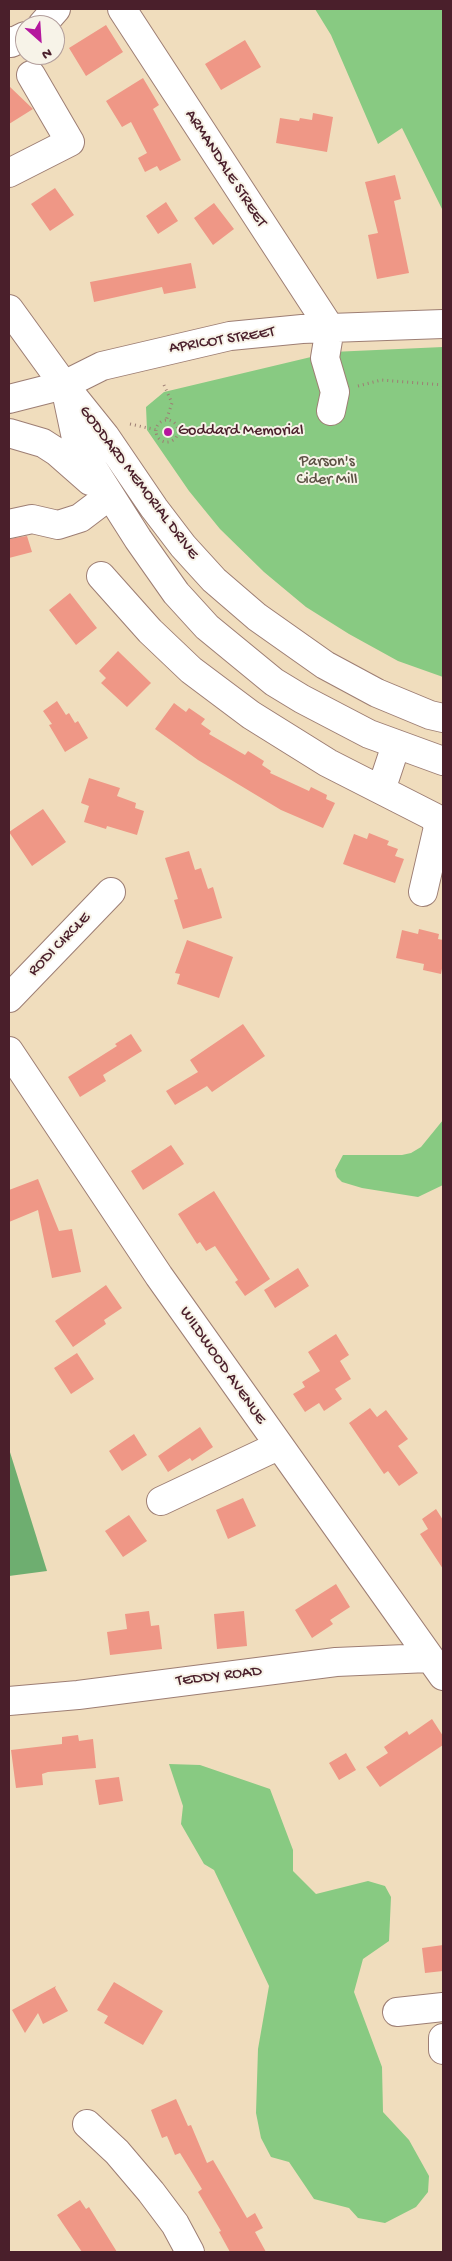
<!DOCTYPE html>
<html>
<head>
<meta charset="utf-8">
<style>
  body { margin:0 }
  #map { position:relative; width:452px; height:2261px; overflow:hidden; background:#f0ddbd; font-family:"Gochi Hand",sans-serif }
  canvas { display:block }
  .frame { position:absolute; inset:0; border:10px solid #4a1f2b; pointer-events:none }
  .north { position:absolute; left:15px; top:15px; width:50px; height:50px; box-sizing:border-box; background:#f7f3e8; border:1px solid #b29e9c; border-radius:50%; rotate:154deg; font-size:14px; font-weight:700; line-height:20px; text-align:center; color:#4a1f2b }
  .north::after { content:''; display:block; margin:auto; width:18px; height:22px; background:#b5179e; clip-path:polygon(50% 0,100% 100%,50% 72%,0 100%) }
</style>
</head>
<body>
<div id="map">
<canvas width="452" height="2261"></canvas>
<div class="frame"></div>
<div class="north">N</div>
</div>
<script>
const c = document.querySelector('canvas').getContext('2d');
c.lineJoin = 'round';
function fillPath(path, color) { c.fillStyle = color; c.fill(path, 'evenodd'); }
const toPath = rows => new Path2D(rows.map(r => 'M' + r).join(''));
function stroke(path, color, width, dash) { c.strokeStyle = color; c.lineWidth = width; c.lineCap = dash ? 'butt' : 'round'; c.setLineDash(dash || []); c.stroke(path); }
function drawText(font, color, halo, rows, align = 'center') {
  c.font = font + ' "Gochi Hand",sans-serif'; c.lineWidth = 4; c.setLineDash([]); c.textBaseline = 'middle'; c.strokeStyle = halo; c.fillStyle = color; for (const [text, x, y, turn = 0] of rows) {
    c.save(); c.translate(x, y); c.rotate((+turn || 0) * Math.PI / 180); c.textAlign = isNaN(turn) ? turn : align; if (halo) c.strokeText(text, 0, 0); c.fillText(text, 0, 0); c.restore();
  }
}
const green = toPath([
  [315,9,443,9,443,211,402,128,378,144,331,35],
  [443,347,443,677,398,661,349,634,306,607,264,572,220,529,189,491,147,430,146,407,164,392,332,352],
  [443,1120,443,1185,418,1197,362,1188,342,1182,337,1177,335,1170,343,1155,402,1155,411,1153,421,1147],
  [169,1764,200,1765,270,1789,293,1850,293,1871,316,1894,368,1881,385,1886,391,1897,389,1941,363,1959,354,1992,382,2067,383,2112,409,2140,429,2176,428,2192,416,2207,385,2223,358,2218,349,2208,314,2199,289,2162,271,2157,261,2138,256,2113,258,2049,269,1986,214,1870,204,1864,181,1824,183,1806]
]);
const forest = toPath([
  [9,1449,47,1571,9,1576]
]);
const building = toPath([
  [106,25,123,52,86,76,69,48],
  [245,40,261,67,221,90,205,64],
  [143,78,159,105,153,109,181,160,160,171,157,166,145,172,138,158,147,153,131,122,122,127,106,101],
  [9,86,33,109,9,124],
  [313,113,333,117,327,152,276,143,280,118,299,121,300,118,312,120],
  [395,175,401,199,394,201,409,273,377,279,368,235,378,233,365,182],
  [55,188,74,215,50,231,31,204],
  [166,202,178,221,158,234,146,216],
  [214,203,234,229,213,245,194,218],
  [191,263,196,288,164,294,162,287,94,302,90,282],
  [27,536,32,552,9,558,9,539],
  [70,593,97,628,76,645,49,610],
  [118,651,151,683,127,707,101,683,106,678,99,671],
  [57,701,66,715,69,713,75,723,78,721,88,738,65,752,49,725,52,724,43,711],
  [174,703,186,712,189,708,205,719,201,724,211,731,209,734,245,755,248,751,264,761,262,765,271,771,270,773,309,791,311,787,327,795,326,799,335,803,323,828,281,810,198,760,155,729],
  [89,778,120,788,117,796,136,803,135,808,144,811,137,835,107,826,106,829,84,822,89,806,81,803],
  [43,809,66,842,32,866,9,832],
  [369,833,389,841,387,845,398,849,395,856,404,859,395,883,343,864,354,834,367,839],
  [189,851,195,870,201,868,208,889,213,887,222,918,183,929,174,900,178,899,165,858],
  [419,929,439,934,438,939,443,940,443,963,441,974,423,970,424,964,396,958,402,930,418,934],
  [187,940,233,957,219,998,177,984,180,974,175,973],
  [243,1024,265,1056,212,1092,207,1086,175,1105,166,1091,198,1072,190,1060],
  [131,1034,142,1051,103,1075,106,1081,80,1097,68,1077,117,1046,115,1044],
  [171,1145,184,1164,143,1190,131,1171],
  [38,1179,59,1231,72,1229,81,1272,52,1278,38,1210,9,1222,9,1190],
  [214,1191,270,1279,245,1296,235,1282,238,1280,215,1246,206,1251,200,1242,197,1244,178,1214],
  [298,1268,309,1286,275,1308,264,1290],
  [106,1285,122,1308,104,1320,106,1324,73,1347,55,1321],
  [336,1334,349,1355,340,1361,351,1379,335,1389,342,1399,324,1411,319,1403,305,1412,293,1394,305,1387,302,1382,320,1371,308,1352],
  [77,1353,94,1379,71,1394,54,1368],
  [370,1408,377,1417,386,1410,408,1439,398,1446,418,1473,399,1486,388,1471,384,1474,349,1423],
  [200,1427,213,1447,192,1461,190,1458,168,1472,158,1456],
  [134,1434,147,1455,122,1471,109,1451],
  [243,1498,256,1526,228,1539,216,1510],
  [436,1509,443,1520,443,1569,420,1534,428,1529,422,1519],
  [129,1515,147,1541,123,1557,105,1531],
  [336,1584,350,1607,330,1620,333,1624,312,1638,295,1610],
  [149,1611,151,1626,159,1625,162,1649,110,1655,107,1632,127,1629,125,1614],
  [244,1611,247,1646,217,1649,214,1614],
  [432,1719,443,1736,443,1745,380,1787,366,1767,388,1753,384,1747,407,1731,409,1735],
  [78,1735,79,1741,93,1739,96,1768,48,1772,42,1774,43,1785,16,1788,11,1750,62,1744,62,1737],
  [346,1753,356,1770,339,1780,329,1763],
  [119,1777,123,1801,99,1805,95,1780],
  [443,1945,443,1971,425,1973,422,1948],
  [114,1982,163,2011,143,2045,104,2023,108,2016,97,2010],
  [56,1986,55,1988,68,2011,43,2024,38,2013,25,2033,12,2010],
  [176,2099,188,2126,191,2125,207,2163,213,2160,247,2218,255,2213,263,2228,255,2232,266,2252,230,2252,219,2232,221,2231,198,2192,202,2189,180,2153,175,2155,167,2136,162,2138,151,2110],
  [80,2200,86,2209,89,2207,117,2252,82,2252,57,2215]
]);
const path = toPath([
  [164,385,172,403,166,421],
  [358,386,381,380,443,385],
  '156 431a11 11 0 1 1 22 0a11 11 0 1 1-22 0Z',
  [130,424,157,430]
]);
const minor = toPath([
  [122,9,330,328,325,358,335,392,331,411],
  [42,25,56,9],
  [9,41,11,43,25,36],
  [9,173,70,142,31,75],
  [9,399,64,385,102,366,230,336,302,329,443,324],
  [9,524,32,519,58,525,80,518,109,496],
  [101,576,150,631,191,670,251,715,328,763,381,790],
  [396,745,381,790,434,817,438,827,423,892],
  [9,998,111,892],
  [9,1051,159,1276,443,1676],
  [161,1501,278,1446],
  [9,1701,78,1695,336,1662,429,1658],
  [397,2012,443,2007],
  [443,2038,443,2050],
  [87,2124,117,2152,151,2192,175,2224,190,2252]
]);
const major = toPath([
  [9,309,64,385,105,436,154,508,183,546,214,580,257,617,325,665,377,693,430,715,443,718],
  [66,391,77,443,138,539,176,593,207,627,274,682,302,699,369,734,443,761],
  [9,433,43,443,57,452,90,481]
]);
const markers = [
  [168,432,5,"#b5179e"]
];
const streetNames = [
  ["ARMANDALE STREET",225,169,57],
  ["APRICOT STREET",222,341,-9],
  ["GODDARD MEMORIAL DRIVE",138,483,53],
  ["RODI CIRCLE",60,945,-46],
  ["WILDWOOD AVENUE",222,1366,55],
  ["TEDDY ROAD",219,1677,-7]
];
const poiNames = [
  ["Goddard Memorial",178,432]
];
const parkNames = [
  ["Parson's",327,463],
  ["Cider Mill",327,481]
];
fillPath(green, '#88ca82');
fillPath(forest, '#6eae70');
fillPath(building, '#ef9786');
stroke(minor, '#9d7e74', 30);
stroke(major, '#9d7e74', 30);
stroke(path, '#9d7e74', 3, [1, 4]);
stroke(minor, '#fff', 28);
stroke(major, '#fff', 28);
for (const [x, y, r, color] of markers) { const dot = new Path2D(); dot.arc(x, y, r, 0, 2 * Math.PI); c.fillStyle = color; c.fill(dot); stroke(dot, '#f7f3e8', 2); }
drawText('16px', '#4a1f2b', '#f7f3e8', streetNames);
drawText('16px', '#4a1f2b', '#f7f3e8', poiNames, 'left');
drawText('16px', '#5d5245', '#f7f3e8', parkNames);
</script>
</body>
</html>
